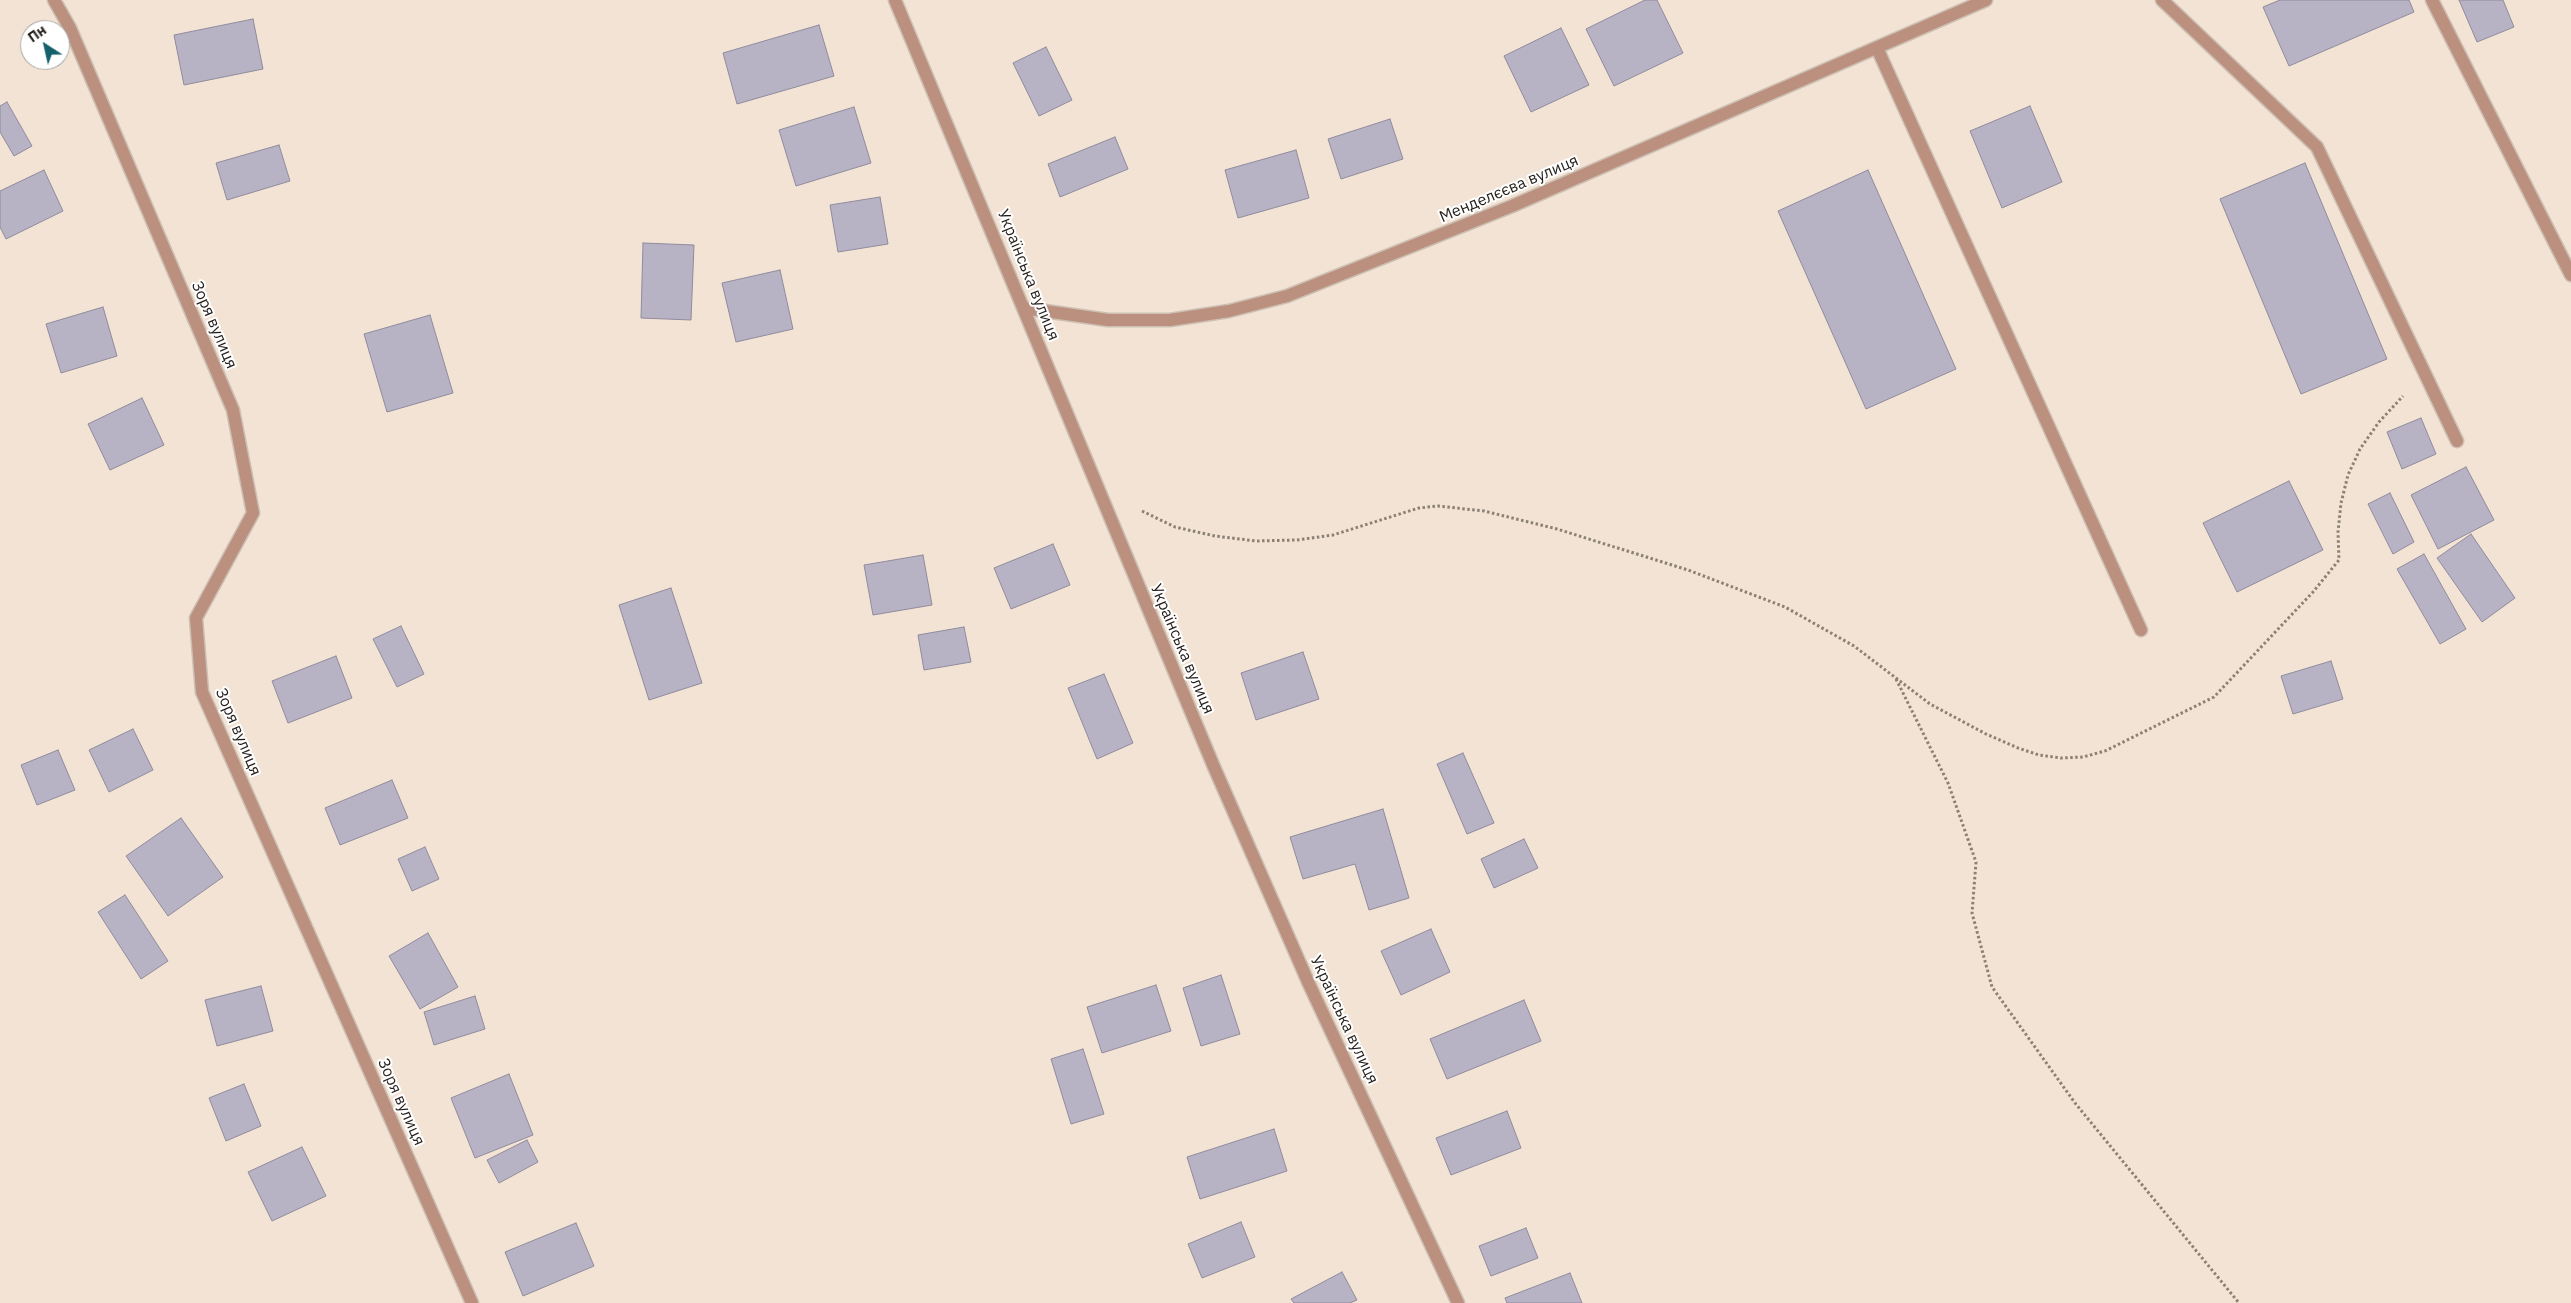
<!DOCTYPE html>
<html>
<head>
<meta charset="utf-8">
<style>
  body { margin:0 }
  #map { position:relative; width:2571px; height:1303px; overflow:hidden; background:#f2e3d5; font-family:"IBM Plex Sans",sans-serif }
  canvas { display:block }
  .north { position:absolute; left:20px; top:20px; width:50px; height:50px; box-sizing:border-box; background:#fff; border:1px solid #a7a5a3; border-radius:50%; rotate:325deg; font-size:14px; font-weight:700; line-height:20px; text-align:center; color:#231e19 }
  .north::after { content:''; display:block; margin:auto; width:18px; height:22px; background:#14616c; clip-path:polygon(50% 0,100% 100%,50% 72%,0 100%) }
</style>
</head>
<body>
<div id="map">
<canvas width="2571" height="1303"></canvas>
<div class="north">Пн</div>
</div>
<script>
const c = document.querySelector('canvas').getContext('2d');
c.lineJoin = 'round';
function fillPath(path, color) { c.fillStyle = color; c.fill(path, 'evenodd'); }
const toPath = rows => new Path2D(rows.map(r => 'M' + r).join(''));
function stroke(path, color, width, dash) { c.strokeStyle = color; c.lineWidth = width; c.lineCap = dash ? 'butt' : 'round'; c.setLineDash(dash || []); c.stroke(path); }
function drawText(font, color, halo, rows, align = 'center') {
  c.font = font + ' "IBM Plex Sans",sans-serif'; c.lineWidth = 4; c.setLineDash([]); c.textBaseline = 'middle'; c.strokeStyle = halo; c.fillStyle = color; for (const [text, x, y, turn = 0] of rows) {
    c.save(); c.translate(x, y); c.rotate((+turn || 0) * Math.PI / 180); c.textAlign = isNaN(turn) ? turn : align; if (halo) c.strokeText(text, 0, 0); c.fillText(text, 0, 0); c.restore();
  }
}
const building = toPath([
  [1645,0,1657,0,1683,53,1614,86,1586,29,1645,0],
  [2280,0,2409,0,2414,12,2289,66,2263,7,2280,0],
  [2459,0,2503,0,2514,27,2477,42,2459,0],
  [253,19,263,69,184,85,174,35,253,19],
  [819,25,834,76,737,104,723,53,819,25],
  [1561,28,1589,85,1531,112,1504,56,1561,28],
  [1046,47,1072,100,1039,116,1013,63,1046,47],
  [7,102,32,146,14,156,0,132,0,106,7,102],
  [2030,106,2062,182,2002,208,1970,131,2030,106],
  [854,107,871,163,796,186,779,130,854,107],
  [1390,119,1403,159,1341,179,1328,139,1390,119],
  [1115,137,1128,169,1060,197,1048,164,1115,137],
  [279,145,290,181,227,200,216,163,279,145],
  [1296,150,1309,198,1238,218,1225,170,1296,150],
  [2305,163,2387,359,2301,394,2220,199,2305,163],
  [44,170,63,211,6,239,0,227,0,191,44,170],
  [1868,170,1956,369,1866,409,1778,211,1868,170],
  [880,197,888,244,838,252,830,205,880,197],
  [643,243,694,245,691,320,641,318,643,243],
  [780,270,793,329,736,342,722,283,780,270],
  [103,307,117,356,61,373,46,324,103,307],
  [430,315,453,393,387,412,364,334,430,315],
  [142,398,164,445,110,470,88,424,142,398],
  [2421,418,2436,454,2402,469,2387,432,2421,418],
  [2466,467,2494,520,2438,549,2411,495,2466,467],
  [2289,481,2323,550,2237,592,2203,523,2289,481],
  [2390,493,2414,542,2393,554,2368,504,2390,493],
  [2471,534,2515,598,2482,622,2437,558,2471,534],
  [1053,544,1070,585,1011,609,994,568,1053,544],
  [2424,554,2466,629,2440,644,2397,569,2424,554],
  [923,555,932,605,873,615,864,565,923,555],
  [671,588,702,683,649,700,619,605,671,588],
  [401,626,424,674,397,687,373,639,401,626],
  [964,627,971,662,924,670,918,635,964,627],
  [1303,652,1319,699,1256,720,1241,673,1303,652],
  [336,656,352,698,288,723,272,681,336,656],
  [2331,661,2343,699,2293,714,2281,676,2331,661],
  [1104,674,1133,743,1097,759,1068,688,1104,674],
  [133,729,153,770,109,792,89,750,133,729],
  [58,750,75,790,37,805,21,765,58,750],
  [1463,753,1494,823,1467,834,1437,764,1463,753],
  [392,780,408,818,340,845,325,808,392,780],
  [1383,809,1409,898,1369,910,1355,864,1303,879,1290,837,1383,809],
  [181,818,223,877,168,916,126,856,181,818],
  [1524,839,1538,868,1494,888,1481,859,1524,839],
  [425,847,439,879,412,891,398,859,425,847],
  [125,895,168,961,141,979,98,912,125,895],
  [1431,929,1450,972,1401,995,1381,951,1431,929],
  [428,933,458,987,420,1009,389,956,428,933],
  [1221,975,1240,1034,1201,1046,1183,988,1221,975],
  [1156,985,1171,1031,1102,1053,1087,1007,1156,985],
  [261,986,273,1031,217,1046,205,1000,261,986],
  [475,996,485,1029,434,1045,424,1012,475,996],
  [1524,1000,1541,1041,1447,1079,1430,1039,1524,1000],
  [1083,1049,1104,1114,1071,1124,1051,1059,1083,1049],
  [509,1074,533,1135,475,1158,451,1098,509,1074],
  [244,1084,261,1126,226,1141,209,1098,244,1084],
  [1507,1111,1521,1148,1451,1175,1436,1138,1507,1111],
  [1274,1129,1287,1171,1200,1199,1187,1157,1274,1129],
  [527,1140,538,1162,499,1183,487,1160,527,1140],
  [302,1147,326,1196,272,1221,248,1172,302,1147],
  [1241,1222,1255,1257,1202,1278,1188,1244,1241,1222],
  [576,1223,594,1266,523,1296,505,1252,576,1223],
  [1526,1228,1538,1258,1491,1276,1479,1246,1526,1228],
  [1342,1272,1357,1300,1350,1303,1294,1303,1291,1299,1342,1272],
  [1570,1273,1582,1303,1507,1303,1505,1298,1570,1273]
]);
const path = toPath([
  [1142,511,1175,527,1215,536,1256,541,1297,540,1333,535,1419,508,1438,506,1484,511,1557,529,1688,570,1785,607,1854,646,1930,704,1986,734,2018,748,2039,755,2061,758,2083,757,2105,751,2214,697,2313,592,2339,560,2338,532,2341,503,2348,475,2360,449,2379,422,2403,396],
  [1896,679,1948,783,1976,862,1972,913,1992,987,2075,1103,2239,1303]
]);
const service = toPath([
  [2162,0,2317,147,2457,441],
  [2432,0,2571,275],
  [1877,48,2141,630]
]);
const minor = toPath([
  [54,0,70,28,233,410,253,513,196,618,202,692,472,1303],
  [895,0,1214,767,1309,984,1458,1303],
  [1024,308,1108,320,1170,320,1229,311,1287,296,1512,206,1986,0]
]);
const streetNames = [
  ["Менделєєва вулиця",1509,189,-23],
  ["Українська вулиця",1028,275,68],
  ["Зоря вулиця",214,325,67],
  ["Українська вулиця",1182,649,67],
  ["Зоря вулиця",238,732,67],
  ["Українська вулиця",1344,1020,65],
  ["Зоря вулиця",401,1102,66]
];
fillPath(building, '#b7b3c5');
stroke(building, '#8f8b9c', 1);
stroke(service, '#cdc0b3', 15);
stroke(minor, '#cdc0b3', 15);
stroke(path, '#8a8076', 3, [2.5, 2.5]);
stroke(service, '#bb907f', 12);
stroke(minor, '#bb907f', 12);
drawText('16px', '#231e19', '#fff', streetNames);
</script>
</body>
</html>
